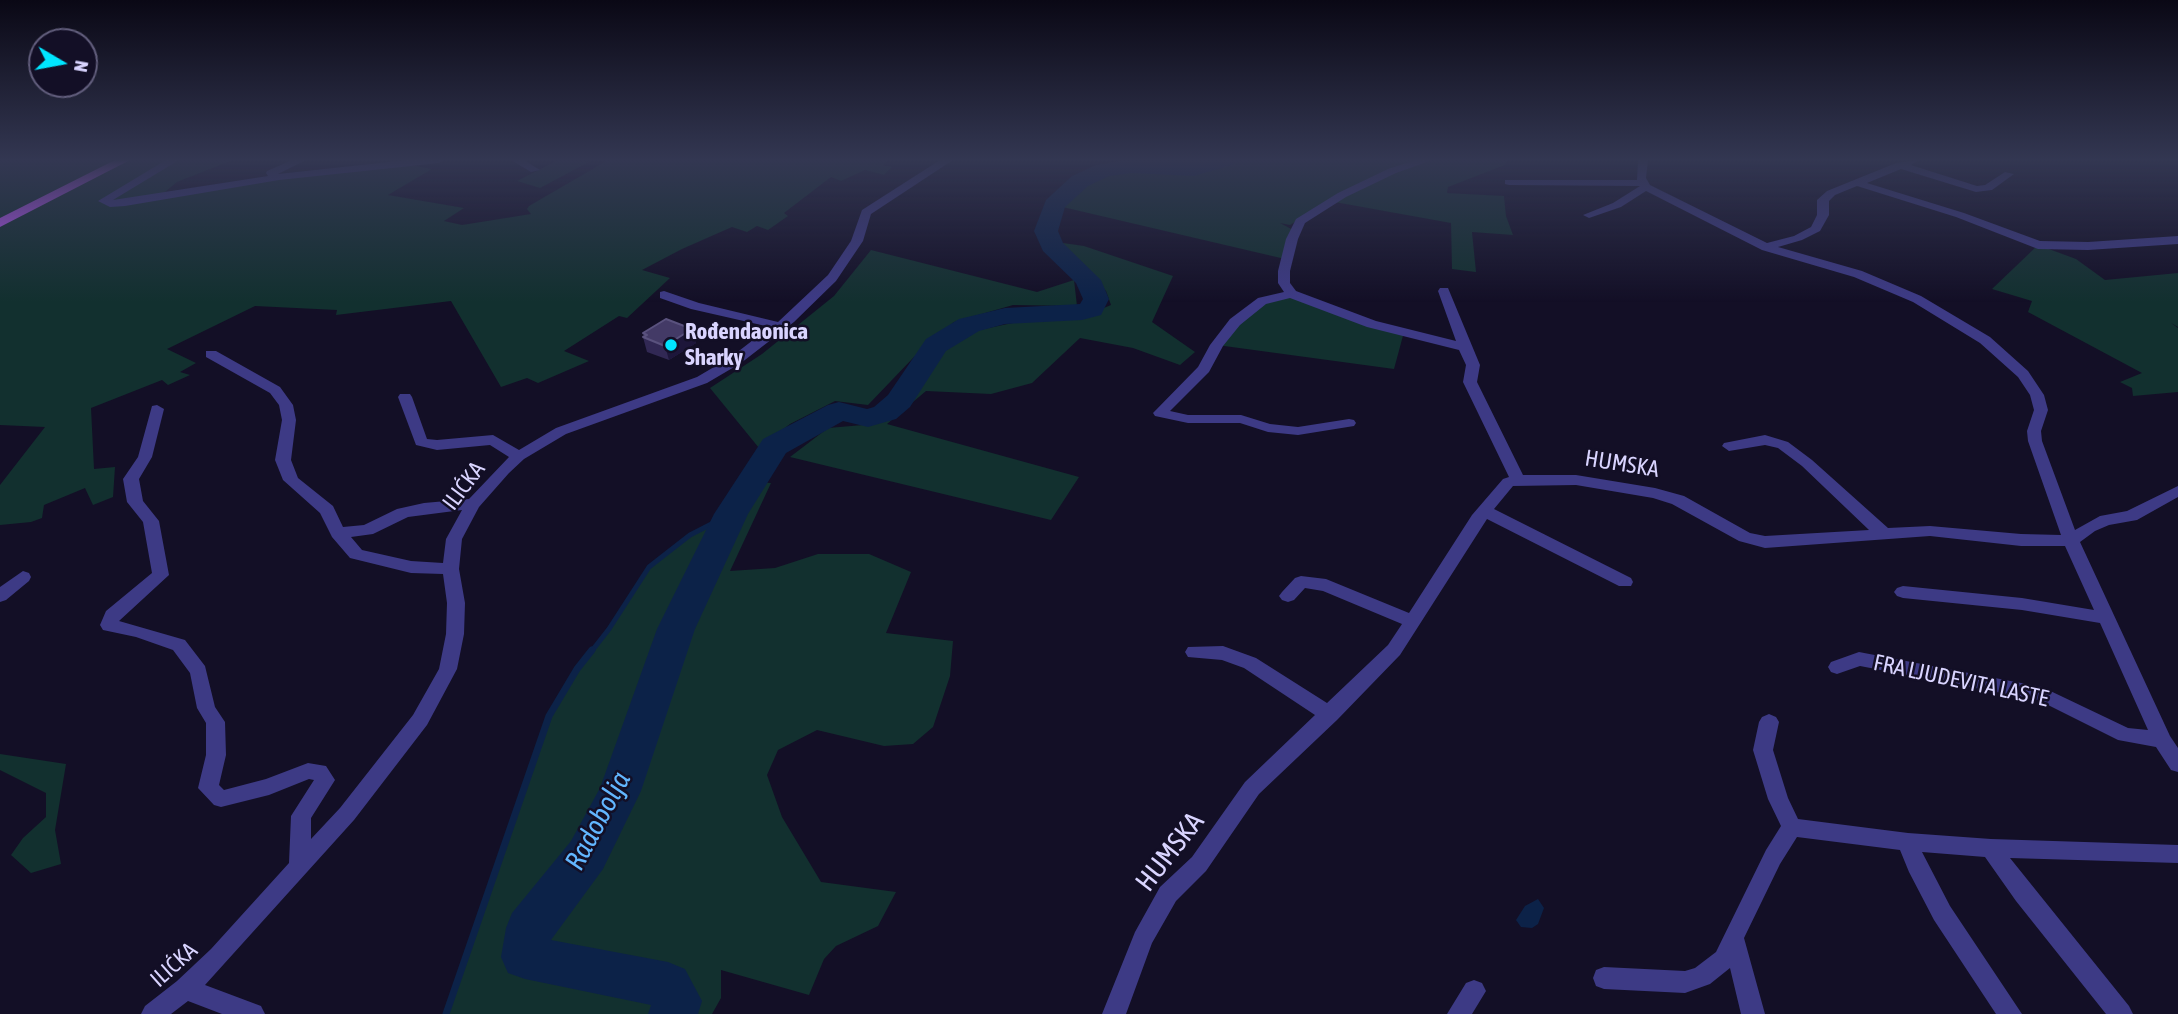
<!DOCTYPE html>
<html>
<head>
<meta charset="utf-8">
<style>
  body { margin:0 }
  #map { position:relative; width:2178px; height:1014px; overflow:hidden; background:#130f26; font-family:"Asap Condensed",sans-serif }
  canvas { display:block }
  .north { position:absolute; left:28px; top:28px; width:70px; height:70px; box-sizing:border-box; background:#130f26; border:2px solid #625e7d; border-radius:50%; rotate:100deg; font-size:19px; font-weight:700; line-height:28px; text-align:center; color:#d9d4ff }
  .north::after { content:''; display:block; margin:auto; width:24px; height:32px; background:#00e5ff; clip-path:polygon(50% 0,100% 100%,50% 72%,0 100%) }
</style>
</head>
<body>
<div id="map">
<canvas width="2178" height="1014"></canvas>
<div class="north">N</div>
</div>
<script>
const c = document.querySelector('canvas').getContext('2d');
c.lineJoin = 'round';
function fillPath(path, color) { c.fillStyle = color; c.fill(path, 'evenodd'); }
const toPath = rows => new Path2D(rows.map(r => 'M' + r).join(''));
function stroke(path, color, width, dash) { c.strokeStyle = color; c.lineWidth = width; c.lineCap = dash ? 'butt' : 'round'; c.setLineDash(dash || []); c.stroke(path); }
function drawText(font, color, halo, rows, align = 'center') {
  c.font = font + ' "Asap Condensed",sans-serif'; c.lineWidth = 5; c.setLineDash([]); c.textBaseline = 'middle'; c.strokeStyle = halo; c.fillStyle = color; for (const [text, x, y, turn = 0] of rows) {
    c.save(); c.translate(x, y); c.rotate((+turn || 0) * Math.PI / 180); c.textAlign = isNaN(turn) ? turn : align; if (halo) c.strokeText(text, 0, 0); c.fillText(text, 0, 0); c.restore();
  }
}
const green = toPath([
  [0,160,233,160,177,182,165,192,405,164,432,169,388,195,464,208,444,221,462,225,531,214,527,209,529,206,608,160,888,160,883,165,892,167,884,175,865,170,841,181,831,177,784,213,788,216,768,230,757,226,747,232,732,227,682,249,642,270,670,278,627,318,619,316,564,351,589,361,538,383,527,378,501,387,451,301,336,315,337,310,255,306,167,349,196,363,180,372,190,375,168,385,162,380,91,408,94,469,115,467,113,497,93,505,85,488,44,505,42,518,31,522,0,525,0,485,45,427,0,425],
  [558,160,589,162,540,188,517,181],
  [1224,160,1507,160,1505,165,1448,187,1447,193,1504,196,1506,216,1513,235,1472,232,1476,272,1452,269,1451,223,1329,201,1290,225,1280,223,1295,231,1285,259,1054,205,1080,181,1104,170,1132,166,1194,169],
  [1056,242,1084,246,1173,276,1152,322,1195,352,1180,365,1133,348,1080,338,1032,383,991,394,926,391,887,424,1079,477,1051,520,790,457,828,428,863,425,888,417,917,389,945,349,979,330,1027,320,1082,317,1111,305,1106,291],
  [2038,245,2076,259,2105,280,2178,273,2178,327,2171,323,2178,328,2178,392,2133,396,2132,388,2120,382,2142,373,2028,312,2032,301,1992,289],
  [871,250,1037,292,1074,280,1077,306,1013,305,954,322,913,358,868,405,835,401,790,424,759,448,710,388,762,354,834,296],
  [1291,294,1404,332,1394,369,1217,345,1257,306],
  [750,482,771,483,730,571,775,568,818,554,869,554,911,572,886,633,953,641,950,676,933,727,913,744,884,746,817,730,778,750,767,775,782,817,821,882,896,892,878,926,836,946,824,959,809,995,721,970,721,998,712,1014,446,1014,549,716,577,669,609,629,649,567,690,535,731,514],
  [0,754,66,764,55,830,61,864,31,873,11,855,23,838,46,817,46,793,0,770]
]);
const water = toPath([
  [1538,899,1544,908,1538,924,1532,928,1521,927,1516,920,1525,906]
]);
const streamFar1 = toPath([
  [591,652,609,629,649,567,690,535,731,514]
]);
const stream = toPath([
  [446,1014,549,716,577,669,592,650]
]);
const river = toPath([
  [1126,160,1235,160,1232,165,1194,176,1132,173,1109,176,1088,186,1065,207,1058,231,1063,243,1101,280,1109,299,1101,315,1082,320,1005,324,979,331,946,351,910,407,896,419,868,427,843,421,786,453,748,514,695,629,641,791,603,869,551,940,668,962,685,969,702,1001,698,1014,648,1014,651,1005,525,979,508,973,501,957,506,928,512,913,571,841,600,788,657,629,714,514,763,439,828,405,839,402,867,409,874,407,888,395,926,339,959,319,1005,308,1080,304,1083,299,1076,283,1043,251,1034,231,1046,200,1072,176,1096,165,1126,160]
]);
const street = toPath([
  [166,160,179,160,113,200,268,176,266,173,267,171,292,160,306,160,278,174,407,160,444,160,439,163,279,180,125,206,110,207,98,201,166,160],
  [511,160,524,160,540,170,531,172,511,160],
  [940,160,953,160,871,214,863,241,836,281,794,322,741,363,707,383,566,434,524,459,509,473,479,507,462,539,459,569,465,603,464,634,457,669,427,725,354,820,205,985,261,1006,265,1014,222,1014,188,1001,171,1014,141,1014,145,1006,177,981,211,949,289,863,291,816,314,780,309,779,269,795,221,807,214,805,198,788,206,755,206,723,197,708,190,673,173,650,136,637,103,630,100,625,106,611,152,573,143,522,127,502,123,479,138,457,152,406,157,405,164,409,152,457,139,479,143,501,159,521,169,575,119,621,185,640,205,666,215,707,225,722,226,755,219,785,224,790,266,779,308,763,326,766,335,780,311,818,311,839,340,808,413,715,439,669,446,634,447,603,443,574,411,573,350,558,332,537,320,513,283,480,275,460,282,420,279,405,270,393,206,357,206,351,216,351,280,387,293,405,296,420,291,460,298,478,333,506,343,527,364,525,397,509,424,503,469,499,509,457,490,445,437,450,416,445,398,397,400,394,410,394,412,397,427,439,437,440,493,435,519,450,556,428,697,377,731,357,770,327,691,309,660,298,660,292,664,291,699,303,778,322,828,275,851,241,862,210,940,160],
  [462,510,446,539,443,563,411,561,362,550,351,537,373,534,408,517,462,510],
  [1416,160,1432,160,1396,173,1346,197,1305,223,1298,239,1290,271,1290,283,1296,291,1376,321,1456,341,1438,291,1440,288,1448,288,1480,365,1477,382,1523,475,1576,475,1655,488,1684,496,1750,533,1765,536,1869,530,1802,466,1778,448,1765,445,1729,451,1722,446,1724,443,1765,435,1788,442,1812,460,1888,528,1930,526,2021,534,2061,535,2028,441,2027,431,2034,410,2030,395,2018,377,1980,343,1913,302,1854,277,1762,250,1646,191,1621,207,1589,218,1583,215,1613,203,1640,186,1509,185,1505,184,1505,180,1637,180,1638,160,1648,160,1646,178,1650,185,1767,243,1794,236,1811,227,1817,215,1817,200,1827,191,1896,163,1919,160,1911,165,1977,186,1985,185,2005,172,2014,174,1992,190,1976,192,1901,169,1867,183,1964,213,2040,241,2088,242,2178,236,2178,244,2088,250,2038,249,1956,217,1857,186,1835,195,1829,201,1829,215,1820,231,1802,240,1778,247,1862,271,1921,296,1990,337,2028,371,2044,395,2048,410,2041,431,2042,441,2075,530,2100,516,2127,511,2178,486,2178,497,2137,520,2109,525,2095,531,2080,542,2170,736,2178,748,2178,772,2171,770,2156,747,2118,740,2038,700,1860,666,1837,674,1831,672,1828,667,1831,662,1859,652,2042,687,2128,728,2148,730,2100,623,2022,610,1903,598,1897,596,1894,592,1897,588,1903,586,2022,598,2094,610,2065,546,2021,546,1930,536,1765,548,1739,541,1672,504,1653,498,1576,485,1513,486,1494,509,1631,578,1633,582,1631,586,1619,586,1487,519,1400,655,1337,720,1259,794,1206,871,1176,901,1152,943,1126,1014,1102,1014,1135,932,1160,887,1192,857,1245,782,1315,715,1244,668,1222,660,1188,657,1185,652,1188,647,1223,646,1256,658,1327,703,1388,645,1402,624,1323,591,1305,588,1294,600,1288,602,1282,600,1279,596,1282,592,1295,578,1301,576,1326,579,1409,613,1472,515,1503,479,1509,477,1463,382,1466,365,1459,350,1367,327,1290,298,1266,304,1240,325,1223,346,1209,372,1170,411,1188,415,1241,415,1270,424,1298,427,1349,419,1354,420,1356,423,1354,426,1298,435,1268,432,1240,423,1188,423,1155,416,1153,413,1198,367,1210,345,1230,319,1258,298,1284,292,1278,283,1278,271,1286,239,1296,219,1338,193,1388,169,1416,160],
  [23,571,29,573,31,577,29,581,6,600,0,602,0,587,23,571],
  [1769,714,1776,717,1779,722,1773,750,1788,798,1798,819,1908,833,1991,839,2178,845,2178,863,2010,858,2129,1006,2133,1014,2106,1014,2016,901,1985,857,1922,852,1950,906,2022,1014,1996,1014,1934,920,1909,872,1900,850,1797,837,1780,864,1744,938,1765,1014,1741,1014,1730,968,1710,984,1685,993,1604,989,1596,986,1593,978,1596,970,1604,967,1685,971,1695,968,1716,952,1766,850,1781,826,1768,799,1753,750,1759,722,1762,717,1769,714],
  [1474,980,1482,983,1486,991,1472,1014,1447,1014,1466,983,1474,980]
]);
const primary = toPath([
  [115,160,130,160,0,227,0,218,115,160]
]);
const wall = toPath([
  [692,329,696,343,669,360,647,352,643,337,644,337,643,333]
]);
const shadedWall = toPath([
  [692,329,696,343,669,360,665,346]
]);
const building = toPath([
  [666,319,692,329,665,346,643,337,647,335,643,333,666,319]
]);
const markers = [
  [671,345,7,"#00e5ff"]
];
const poiNames = [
  ["Rođendaonica",685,332],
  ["Sharky",685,358]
];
const streetNames = [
  ["HUMSKA",1622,464,9],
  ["ILIĆKA",464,486,-53],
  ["FRA LJUDEVITA LASTE",1961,681,12],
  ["ILIĆKA",174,965,-42]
];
const nearWaternames = [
  ["Radobolja",598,821,-62]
];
const nearStreetnames = [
  ["HUMSKA",1170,852,-52]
];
fillPath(green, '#12302f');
fillPath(water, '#0c2248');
stroke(streamFar1, '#0c2248', 5);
stroke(stream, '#0c2248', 7);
fillPath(river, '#0c2248');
fillPath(street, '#3d3a85');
fillPath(primary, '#c25bff');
fillPath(wall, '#312854');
fillPath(shadedWall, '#1d163a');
fillPath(building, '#433a66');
stroke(building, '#5a527e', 2);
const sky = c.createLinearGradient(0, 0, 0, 302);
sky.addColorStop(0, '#0a0815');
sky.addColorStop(0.53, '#333752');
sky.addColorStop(1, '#33375200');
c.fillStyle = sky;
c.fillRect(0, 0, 2178, 302);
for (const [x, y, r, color] of markers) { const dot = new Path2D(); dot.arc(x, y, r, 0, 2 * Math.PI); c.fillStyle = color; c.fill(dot); stroke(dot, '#130f26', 2.5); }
drawText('bold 23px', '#d9d4ff', '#130f26', poiNames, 'left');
drawText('23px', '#d9d4ff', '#130f26', streetNames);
drawText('italic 28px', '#62b6ff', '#130f26', nearWaternames);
drawText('28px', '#d9d4ff', '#130f26', nearStreetnames);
</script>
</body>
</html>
